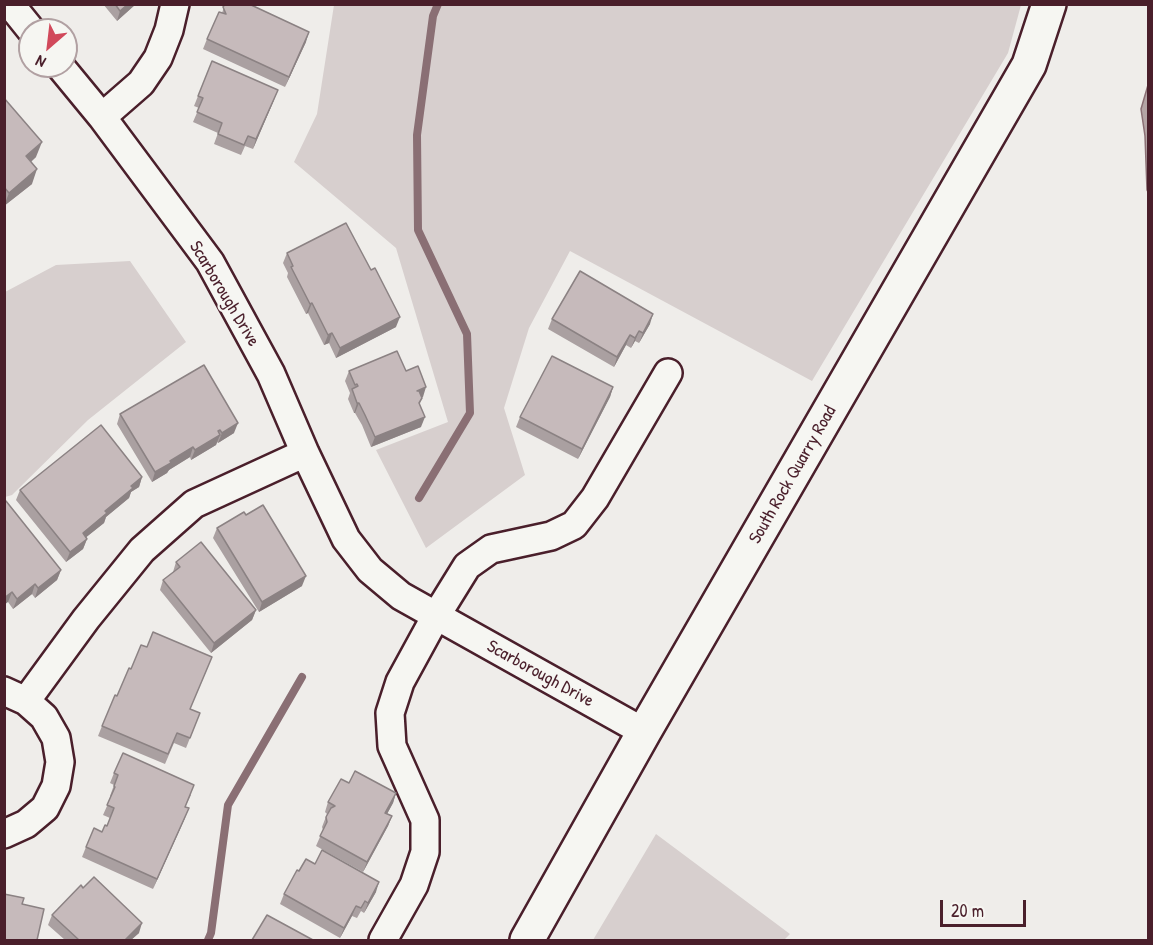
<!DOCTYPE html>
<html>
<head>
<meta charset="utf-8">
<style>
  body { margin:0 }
  #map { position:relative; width:1153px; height:945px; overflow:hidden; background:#efedea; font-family:"Patrick Hand",sans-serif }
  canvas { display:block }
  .frame { position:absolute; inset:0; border:6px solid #4a1f2b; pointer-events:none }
  .north { position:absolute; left:18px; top:18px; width:60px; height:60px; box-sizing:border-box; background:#f6f6f2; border:2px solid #b1a0a2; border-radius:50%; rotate:208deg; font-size:16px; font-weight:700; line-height:24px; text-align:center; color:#4a1f2b }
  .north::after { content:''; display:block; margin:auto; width:21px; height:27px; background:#d1495b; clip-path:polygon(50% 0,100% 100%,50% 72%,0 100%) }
  .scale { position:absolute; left:940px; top:900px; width:86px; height:27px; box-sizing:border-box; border:3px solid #4a1f2b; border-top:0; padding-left:8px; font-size:18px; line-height:21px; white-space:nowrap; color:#4a1f2b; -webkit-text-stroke:4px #f6f6f2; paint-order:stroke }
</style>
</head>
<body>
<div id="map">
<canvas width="1153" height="945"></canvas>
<div class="frame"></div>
<div class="north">N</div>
<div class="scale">20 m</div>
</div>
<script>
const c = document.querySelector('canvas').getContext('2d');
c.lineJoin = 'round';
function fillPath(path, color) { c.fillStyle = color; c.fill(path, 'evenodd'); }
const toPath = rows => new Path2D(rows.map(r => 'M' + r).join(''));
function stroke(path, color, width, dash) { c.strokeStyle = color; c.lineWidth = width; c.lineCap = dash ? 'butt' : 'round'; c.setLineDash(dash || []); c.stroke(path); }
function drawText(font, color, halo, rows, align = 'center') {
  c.font = font + ' "Patrick Hand",sans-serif'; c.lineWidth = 4.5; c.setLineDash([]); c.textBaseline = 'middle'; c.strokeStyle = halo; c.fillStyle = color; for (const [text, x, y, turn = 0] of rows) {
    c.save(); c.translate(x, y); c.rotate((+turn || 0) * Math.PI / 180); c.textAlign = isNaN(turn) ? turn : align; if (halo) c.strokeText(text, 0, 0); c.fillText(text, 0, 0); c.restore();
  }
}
const green = toPath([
  [334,5,1021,5,1008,53,812,381,570,251,529,328,504,408,525,475,426,548,376,450,448,422,396,248,294,162,317,114],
  [130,261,186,342,88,420,12,495,5,497,5,292,56,265],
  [656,834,790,934,784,940,593,940]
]);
const water = toPath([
  [1148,85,1148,192,1147,190,1145,136,1141,109,1148,85]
]);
const stream = toPath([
  [419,498,470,413,467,334,418,230,417,135,433,16,438,4],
  [208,940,211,933,228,805,302,677]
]);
const street = toPath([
  [10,4,31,30],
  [60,66,102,117,210,262,271,374,305,453,346,539,370,570,401,596,644,732],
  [102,117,141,83,158,58,169,30,175,4],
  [4,691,26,701,44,717,56,738,60,762,56,786,45,808,26,824,4,834],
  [26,701,86,619,142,550,194,504,305,453],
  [383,940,414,885,425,852,425,820,392,746,390,713,400,682,436,616,467,566,491,549,551,536,574,525,595,498,668,373]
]);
const secondary = toPath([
  [527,940,644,732,1029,65,1049,4]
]);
const wall = toPath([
  [103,4,136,4,117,21],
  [225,4,306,42,285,87,203,49,207,39,222,13],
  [198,96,274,100,253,149,245,146,241,155,214,144,218,133,193,122,199,108,194,106],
  [4,98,36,157,31,162,32,184,4,206],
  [287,253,396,327,336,358,329,343,324,345,308,313,306,314,287,277,288,273,283,263],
  [552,319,650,324,639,343,635,341,631,348,626,345,614,367,548,329],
  [204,365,234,433,218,443,217,442,216,445,191,460,190,457,169,470,167,473,152,482,117,424,120,414],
  [349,371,406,371,423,397,421,397,420,404,421,427,371,447,362,425,355,413,354,413,348,399,350,393,345,381],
  [613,387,610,397,578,459,516,427,520,417],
  [142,477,139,487,131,492,129,498,106,517,104,523,86,537,87,539,83,549,66,562,16,500,20,490],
  [4,502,61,570,57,580,35,598,32,594,13,609,8,602],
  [217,528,302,586,259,612,213,538],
  [176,562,256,610,252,620,211,653,160,590,163,580,173,572],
  [147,647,208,667,190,709,196,723,186,748,174,743,165,764,98,736,102,726,131,669],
  [114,773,191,795,185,807,185,818,153,889,82,857,86,847,102,832,107,826,110,818,103,815,111,797,110,796,114,785,110,783],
  [349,783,396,793,393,803,387,814,392,816,388,826,363,872,316,846,323,830,322,827,327,814,325,812,328,802],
  [376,892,364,913,361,911,357,918,352,916,340,938,280,904,284,894],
  [52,915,139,933,131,940,65,940,48,925]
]);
const shadedWall = toPath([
  [128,4,136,4,117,21,120,11],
  [309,32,306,42,285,87,289,77],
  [278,90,274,100,253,149,256,139],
  [42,142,36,157,21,170,26,156],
  [37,169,32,184,4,206,9,193],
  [312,303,308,313,306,314,310,304],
  [653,314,650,324,639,343,643,333],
  [400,317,396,327,336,358,340,348],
  [639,331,635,341,631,348,635,338],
  [332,333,329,343,324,345,328,335],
  [630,335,626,345,614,367,617,357],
  [426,387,423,397,413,401,417,391],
  [613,387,610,397,578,459,582,449],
  [357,403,359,403,355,413,354,413],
  [425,417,421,427,371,447,375,437],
  [238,423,234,433,218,443,222,433],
  [220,430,217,437,220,435,216,445,191,460,195,450],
  [193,447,190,457,169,470,167,473,152,482,155,472,170,461],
  [142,477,139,487,131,492,129,498,106,517,104,523,79,543,83,533,131,486],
  [87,539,83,549,66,562,70,552],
  [61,570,57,580,35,598,38,588],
  [306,576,302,586,259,612,262,602],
  [35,584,32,594,13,609,17,599],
  [12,592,8,602,4,605,4,598],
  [256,610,252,620,211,653,214,643],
  [396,793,393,803,382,823,385,813],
  [189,808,185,818,153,889,157,879],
  [392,816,388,826,363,872,367,862],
  [379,882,376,892,364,913,368,903],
  [356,906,352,916,340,938,344,928],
  [142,923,139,933,131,940,125,940]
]);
const building = toPath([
  [115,4,128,4,120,11,115,4],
  [225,4,249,4,309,32,289,77,207,39,219,12,226,14,223,7,225,4],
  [212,61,278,90,256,139,248,136,244,145,218,134,222,123,197,112,203,98,198,96,212,61],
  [4,98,42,142,26,156,37,169,9,193,4,187,4,98],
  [346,223,371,270,375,268,400,317,340,348,332,333,328,335,312,303,310,304,291,267,293,266,287,253,346,223],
  [580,271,653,314,643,333,639,331,635,338,630,335,617,357,552,319,580,271],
  [397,351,406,371,418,366,426,387,417,391,419,391,422,398,419,403,425,417,375,437,365,415,359,403,357,403,352,389,358,386,357,384,355,385,349,371,397,351],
  [552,356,613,387,582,449,520,417,552,356],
  [204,365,238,423,222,433,220,430,218,431,220,435,195,450,193,447,170,461,171,463,155,472,120,414,204,365],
  [101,425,142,477,131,486,133,488,105,511,107,513,83,533,87,539,70,552,20,490,101,425],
  [6,501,61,570,38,588,35,584,17,599,12,592,4,598,4,502,6,501],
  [263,505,306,576,262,602,217,528,244,512,246,515,263,505],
  [201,542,256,610,214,643,163,580,180,567,176,562,201,542],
  [153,632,212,657,190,709,200,713,190,738,177,733,168,754,102,726,115,695,117,696,129,668,131,669,141,645,147,647,153,632],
  [123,753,194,785,185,807,189,808,157,879,86,847,94,828,102,832,105,825,107,826,114,808,107,805,115,787,114,786,118,775,114,773,123,753],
  [355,771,396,793,385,813,392,816,367,862,320,836,327,822,326,817,331,808,335,806,328,802,341,779,349,783,355,771],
  [322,850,379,882,368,903,365,901,361,908,356,906,344,928,284,894,297,870,299,871,306,859,315,864,322,850],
  [94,877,142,923,125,940,79,940,52,915,81,885,83,888,94,877],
  [4,894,24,898,22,904,44,909,37,940,4,940,4,894],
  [267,915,313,940,252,940,267,915]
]);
const streetNames = [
  ["Scarborough Drive",224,294,59],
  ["South Rock Quarry Road",793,475,-60],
  ["Scarborough Drive",540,674,29]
];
fillPath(green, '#d7cfce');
fillPath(water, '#b4a4a5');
stroke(water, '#8a6f74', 1.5);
stroke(stream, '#8a6f74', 8);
stroke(street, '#4a1f2b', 32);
stroke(secondary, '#4a1f2b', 38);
stroke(street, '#f6f6f2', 27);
stroke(secondary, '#f6f6f2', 33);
fillPath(wall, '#aaa0a1');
fillPath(shadedWall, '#8b8283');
fillPath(building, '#c6babb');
stroke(building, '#8b8283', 1.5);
drawText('18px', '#4a1f2b', '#f6f6f2', streetNames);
</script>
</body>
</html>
